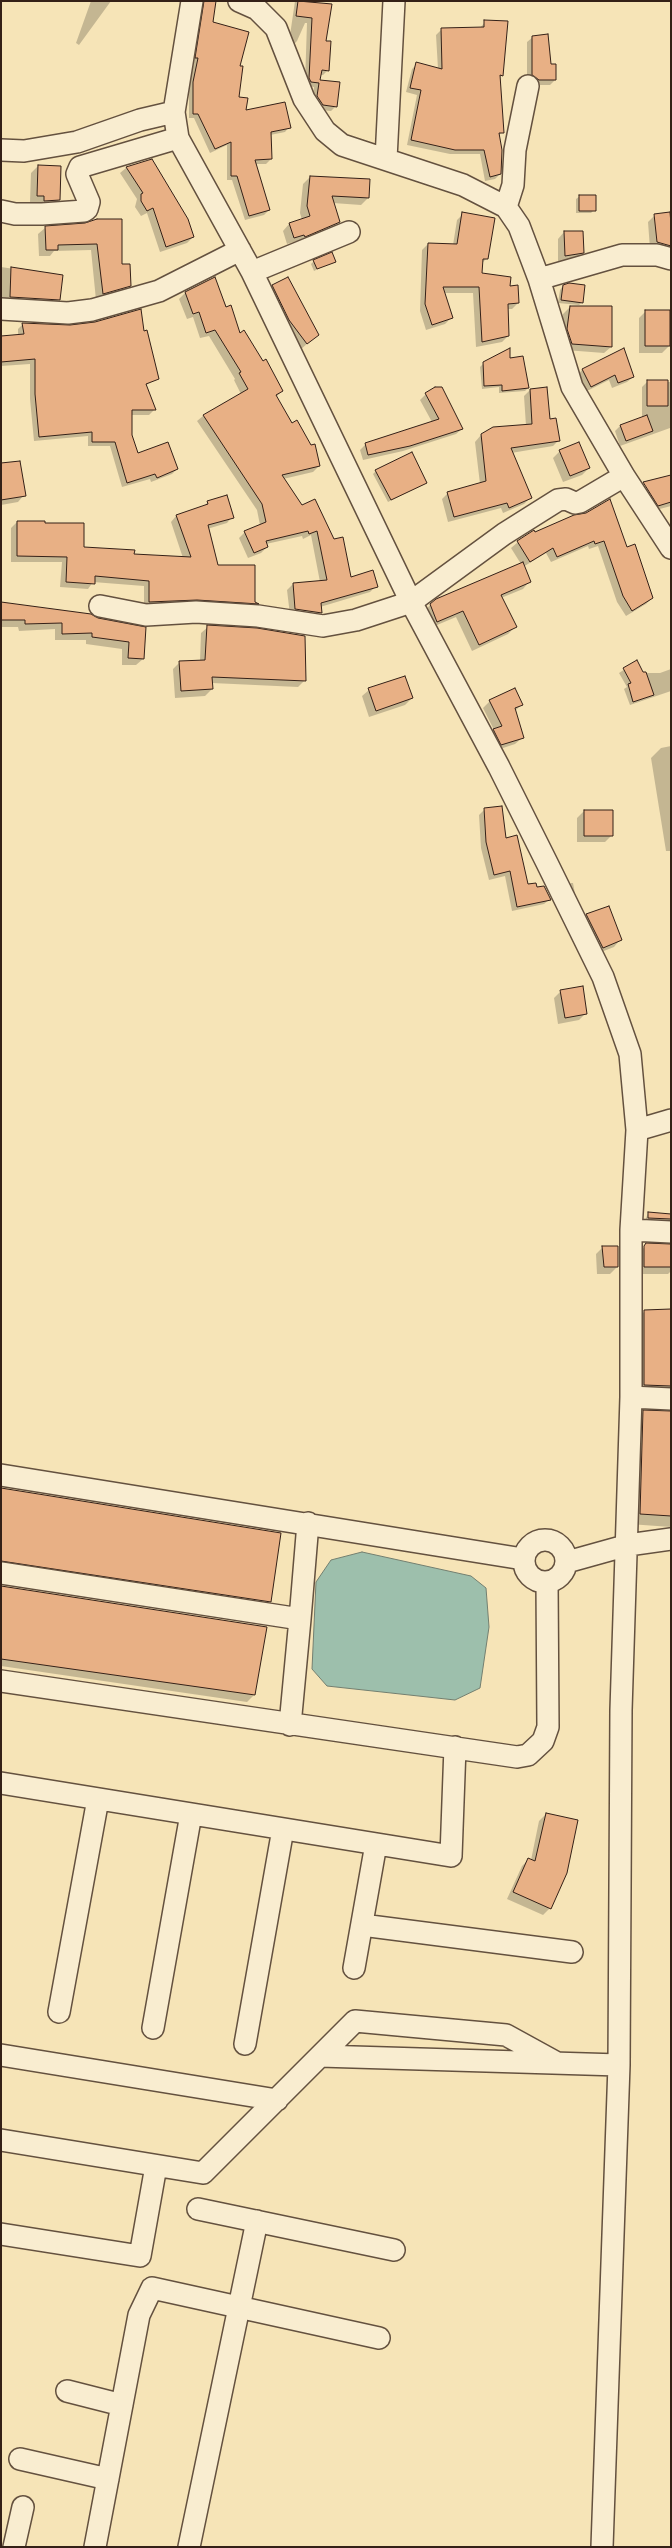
<!DOCTYPE html>
<html>
<head>
<meta charset="utf-8">
<style>
  body { margin:0 }
  #map { position:relative; width:672px; height:2548px; overflow:hidden; background:#f6e4b7; font-family:"Gentium Book Plus",serif }
  canvas { display:block }
  .frame { position:absolute; inset:0; border:2px solid #342017; pointer-events:none }
</style>
</head>
<body>
<div id="map">
<canvas width="672" height="2548"></canvas>
<div class="frame"></div>
</div>
<script>
const c = document.querySelector('canvas').getContext('2d');
c.lineJoin = 'round';
function fillPath(path, color) { c.fillStyle = color; c.fill(path, 'evenodd'); }
const toPath = rows => new Path2D(rows.map(r => 'M' + r).join(''));
function stroke(path, color, width, dash) { c.strokeStyle = color; c.lineWidth = width; c.lineCap = dash ? 'butt' : 'round'; c.setLineDash(dash || []); c.stroke(path); }
const water = toPath([
  [362,1552,471,1576,486,1588,489,1627,480,1688,455,1700,327,1686,312,1669,316,1582,331,1560,362,1552]
]);
const shadow = toPath([
  [91,1,111,1,79,45,76,43],
  [197,1,214,1,212,23,239,67,237,98,245,112,289,127,285,132,270,135,271,159,266,164,255,164,269,210,264,215,245,220,232,180,227,180,227,145,210,153,194,118,189,118,189,87,194,62,191,62],
  [295,1,314,1,325,42,328,70,323,75,320,75,319,82,336,106,331,111,318,110,313,102,314,87,306,86,305,83,307,23,305,23,297,41,292,46,289,42],
  [485,22,502,75,499,78,502,132,498,136,500,174,495,179,485,181,480,154,450,154,407,145,417,95,406,92,412,69,417,64,438,69,436,35,441,30,480,28],
  [533,37,550,65,555,80,550,85,533,85,527,80,527,42],
  [152,160,193,237,187,243,160,252,147,213,141,216,135,207,137,199,120,173,126,168],
  [38,166,59,200,52,207,37,208,37,202,30,202,31,173],
  [310,177,368,198,361,205,333,203,339,222,332,229,298,243,297,241,287,244,283,231,289,224,302,220,300,213,303,184],
  [580,196,594,210,591,213,576,213,576,199],
  [463,214,487,258,481,264,481,274,509,287,518,303,512,309,507,309,508,336,502,342,476,347,473,293,443,293,451,318,445,324,426,330,420,311,422,250,428,244,453,245,457,220],
  [655,215,671,218,671,251,650,249,648,222],
  [85,225,121,265,130,285,123,292,96,300,91,250,54,251,50,256,39,256,38,234,45,228],
  [564,232,583,252,576,259,558,262,558,239],
  [314,261,334,261,314,271,311,264],
  [1,267,62,276,59,299,53,305,1,301],
  [214,278,239,335,282,391,276,397,319,466,313,472,283,479,350,578,376,586,370,592,320,607,321,613,315,619,290,615,287,590,293,584,320,582,311,535,303,539,302,536,266,544,267,547,261,553,248,558,239,538,245,532,260,525,257,510,197,421,203,416,241,394,234,380,235,379,209,336,200,338,193,317,187,319,179,299,185,293],
  [563,286,582,302,579,305,558,303,560,290],
  [273,287,317,335,300,350,266,293],
  [570,307,611,347,604,353,565,350,561,337,563,314],
  [646,311,669,346,662,353,639,353,639,318],
  [23,324,143,332,157,378,145,386,154,410,149,415,131,415,131,435,137,455,177,469,172,474,151,482,150,479,122,487,110,446,88,446,88,436,34,441,30,399,30,364,1,366,1,337,18,336,18,329],
  [623,350,633,377,627,382,612,388,609,380,585,392,577,376,582,370],
  [509,360,528,388,525,391,499,393,499,387,482,389,480,367,484,363],
  [647,382,671,382,671,432,670,428,620,446,615,431,620,426,642,418,642,387],
  [546,389,549,420,559,440,553,446,511,453,530,498,524,504,503,513,501,508,448,522,442,499,448,493,480,484,475,442,481,435,526,426,524,396,530,390],
  [426,394,462,429,456,434,403,451,363,460,360,450,366,444,432,422,420,400],
  [560,451,589,468,582,475,563,482,553,458],
  [1,465,24,495,18,502,1,505],
  [376,471,426,483,388,502,373,474],
  [671,483,671,506,652,511,641,493,647,488],
  [208,502,232,517,227,523,207,529,217,566,257,604,252,609,144,607,144,586,93,582,88,589,60,587,62,562,11,562,11,528,17,522,82,524,82,548,133,555,183,558,171,522,176,516,202,508],
  [574,516,626,548,652,598,646,604,626,616,617,602,598,546,589,549,588,546,551,562,546,553,523,567,529,582,523,589,501,598,515,627,508,634,472,651,456,617,430,628,424,612,430,605,521,564,511,548,518,542],
  [1,603,145,628,143,659,136,665,122,665,122,649,86,644,86,640,55,640,55,629,19,631,18,627,1,627],
  [208,627,305,680,298,687,212,683,212,689,205,696,175,698,173,669,179,663,200,661,201,633],
  [636,662,642,673,660,673,671,669,671,691,630,705,624,689,627,687,619,673],
  [369,690,412,698,405,705,369,717,362,696],
  [490,701,521,705,515,711,522,738,515,744,494,751,487,737,494,730,483,708],
  [671,746,671,851,666,851,651,758,661,748],
  [485,809,504,839,527,886,536,888,550,899,544,904,512,911,505,876,489,880,481,848,479,815],
  [584,811,612,835,605,842,577,842,577,818],
  [571,883,573,883,575,894,573,896,568,886],
  [587,915,620,940,614,947,596,954,580,922],
  [561,991,586,1013,579,1020,558,1024,554,998],
  [648,1213,671,1215,671,1223,645,1221],
  [647,1245,671,1245,671,1271,668,1274,637,1274,637,1254],
  [603,1247,617,1267,610,1274,597,1274,596,1254],
  [671,1311,671,1406,633,1396,633,1323,644,1312],
  [644,1411,671,1412,671,1527,629,1524,633,1422],
  [1,1489,270,1601,263,1608,1,1568],
  [1,1587,254,1695,247,1702,1,1666],
  [546,1814,550,1908,543,1915,507,1899,522,1866,529,1859,531,1860,539,1821]
]);
const building = toPath([
  [204,1,216,1,213,22,249,32,240,66,243,66,239,97,248,98,246,110,285,102,291,128,271,132,272,159,255,160,270,210,249,216,237,176,231,176,231,142,215,149,198,114,193,114,193,82,198,58,195,58,204,1],
  [298,1,332,4,326,41,331,41,329,71,322,70,320,80,340,82,337,107,323,105,317,96,319,83,311,82,309,78,312,18,296,16,298,1],
  [484,20,508,21,503,76,500,75,504,133,499,133,502,150,501,174,490,177,484,150,455,150,411,140,421,90,410,88,416,62,442,69,441,28,484,27,484,20],
  [548,34,551,64,556,64,556,80,539,80,532,75,532,36,548,34],
  [152,159,188,219,194,237,166,247,153,208,147,211,141,201,141,194,143,193,126,167,152,159],
  [38,165,61,166,60,200,44,201,44,196,37,196,38,165],
  [310,176,370,179,369,198,332,196,340,222,305,237,304,235,294,238,289,223,310,216,307,206,310,176],
  [579,195,596,195,596,211,579,211,579,195],
  [462,212,495,218,488,259,483,259,482,273,511,277,510,286,518,285,519,303,508,304,509,336,482,342,479,287,443,287,453,318,432,325,425,304,428,243,457,244,462,212],
  [670,212,671,224,671,246,657,242,654,214,670,212],
  [97,219,122,219,122,264,130,264,131,286,103,294,97,244,58,245,58,250,46,250,45,226,85,223,97,219],
  [564,231,583,231,584,253,565,256,564,231],
  [332,252,336,262,317,269,313,260,332,252],
  [11,267,63,275,60,300,10,297,11,267],
  [215,277,226,307,231,305,240,333,244,330,263,361,266,359,283,391,276,395,292,423,297,420,311,445,315,444,320,466,282,475,302,505,315,499,334,539,343,537,351,577,373,570,378,587,321,603,322,613,295,609,293,583,327,580,317,531,309,534,308,531,266,541,268,547,254,553,244,531,266,522,262,504,203,415,248,389,239,373,241,372,215,330,206,333,199,312,193,314,185,292,215,277],
  [288,277,319,335,307,344,289,320,272,285,288,277],
  [569,283,585,285,583,303,561,300,563,285,569,283],
  [570,306,612,306,612,347,572,344,567,329,570,306],
  [141,309,144,331,147,330,159,379,146,384,156,410,132,410,132,435,138,453,168,442,178,469,157,478,155,474,127,483,115,442,92,442,92,432,39,437,35,394,35,359,1,362,1,336,24,334,22,323,70,325,95,322,141,309],
  [645,310,670,310,670,346,645,346,645,310],
  [510,348,510,358,523,356,529,388,502,391,502,385,484,386,483,362,510,348],
  [624,348,634,377,618,383,615,375,591,387,582,369,624,348],
  [647,380,668,380,668,406,647,406,647,380],
  [435,387,442,387,463,429,410,446,368,455,365,443,439,419,425,393,435,387],
  [547,387,550,419,556,418,560,441,511,448,532,498,509,508,507,503,454,517,447,492,486,481,481,434,493,427,532,424,530,389,547,387],
  [647,415,653,431,626,441,620,425,647,415],
  [579,442,590,468,570,476,559,450,579,442],
  [412,452,427,483,391,500,375,470,412,452],
  [20,461,26,496,1,500,1,463,20,461],
  [671,475,671,502,658,506,643,482,671,475],
  [227,495,234,518,208,525,218,565,255,565,255,602,259,604,197,600,149,602,149,581,95,576,95,584,66,582,67,557,17,556,17,521,45,521,45,523,84,523,84,547,135,550,134,554,191,557,176,515,208,504,207,501,227,495],
  [610,499,627,547,635,544,653,598,632,611,623,596,604,541,595,544,594,541,557,557,553,548,530,562,517,541,534,530,535,532,574,515,586,513,610,499],
  [523,562,531,582,501,595,517,627,479,645,463,611,437,622,430,604,436,599,523,562],
  [1,602,91,614,98,618,146,627,144,659,128,658,129,642,92,637,92,633,62,634,62,623,25,624,25,620,1,620,1,602],
  [207,625,257,628,305,636,306,681,212,677,213,689,181,691,179,661,205,660,207,625],
  [637,660,643,672,646,672,654,695,633,702,628,684,631,683,623,668,637,660],
  [405,676,413,698,376,711,368,688,405,676],
  [515,688,523,705,515,708,524,738,501,745,493,729,502,726,489,700,515,688],
  [502,806,506,838,517,835,528,884,536,883,537,887,544,886,551,900,517,907,510,871,494,875,486,842,484,808,502,806],
  [584,810,613,810,613,836,584,836,584,810],
  [609,906,622,940,603,948,586,914,609,906],
  [583,986,587,1014,565,1018,560,990,583,986],
  [648,1212,671,1214,671,1219,648,1218,648,1212],
  [646,1243,671,1244,671,1267,644,1267,644,1246,646,1243],
  [602,1246,618,1246,618,1267,604,1267,602,1246],
  [671,1309,671,1386,644,1385,644,1310,671,1309],
  [643,1410,671,1411,671,1516,640,1514,643,1410],
  [1,1488,281,1533,271,1602,1,1561,1,1488],
  [1,1586,267,1627,255,1695,1,1659,1,1586],
  [546,1813,578,1820,567,1873,551,1909,513,1892,528,1858,535,1861,546,1813]
]);
const minor = toPath([
  [192,1,174,112,178,138,252,272,411,602,499,767,547,863,603,977,630,1054,637,1130,631,1230,631,1397,621,1710,619,2065,602,2547],
  [239,1,257,9,276,28,304,99,325,131,342,145,463,185,506,207,519,226,539,279,572,387,624,476,671,548],
  [1,150,24,151,77,142,140,120,174,112],
  [386,159,394,1],
  [506,207,513,185,515,150,528,86],
  [1,211,15,214,42,214,84,211,87,209,89,202,77,174,80,167,178,138],
  [252,272,349,232],
  [539,279,622,255,657,255,671,259],
  [1,309,68,313,92,310,159,291,240,250],
  [100,606,146,615,196,612,258,616,323,626,356,620,411,602,504,534,558,500,566,499,575,503,580,502,624,476],
  [637,1130,671,1120],
  [631,1230,671,1232],
  [631,1397,671,1399],
  [1,1475,523,1559],
  '524 1561a21 21 0 1 1 42 0a21 21 0 1 1-42 0Z',
  [567,1562,628,1545,671,1539],
  [1,1573,300,1619,290,1725],
  [300,1619,308,1523],
  [1,1681,517,1757,528,1755,543,1741,548,1727,547,1582],
  [1,1783,451,1856,455,1747],
  [362,1925,572,1952],
  [354,1968,376,1844],
  [59,2012,98,1799],
  [153,2028,191,1814],
  [245,2044,283,1829],
  [1,2055,277,2100],
  [320,2056,619,2065],
  [1,2140,203,2173,355,2021,506,2035,557,2063],
  [198,2209,394,2250],
  [1,2234,140,2256,156,2166],
  [67,2391,122,2405],
  [20,2459,108,2479],
  [14,2547,23,2507],
  [95,2547,139,2315,152,2288,379,2338],
  [189,2547,257,2221]
]);
fillPath(water, '#9dbfac');
stroke(water, '#737f70', 1);
fillPath(shadow, '#0003');
fillPath(building, '#e8b085');
stroke(building, '#342017', 1);
stroke(minor, '#64513f', 24);
stroke(minor, '#f9edd0', 21);
</script>
</body>
</html>
